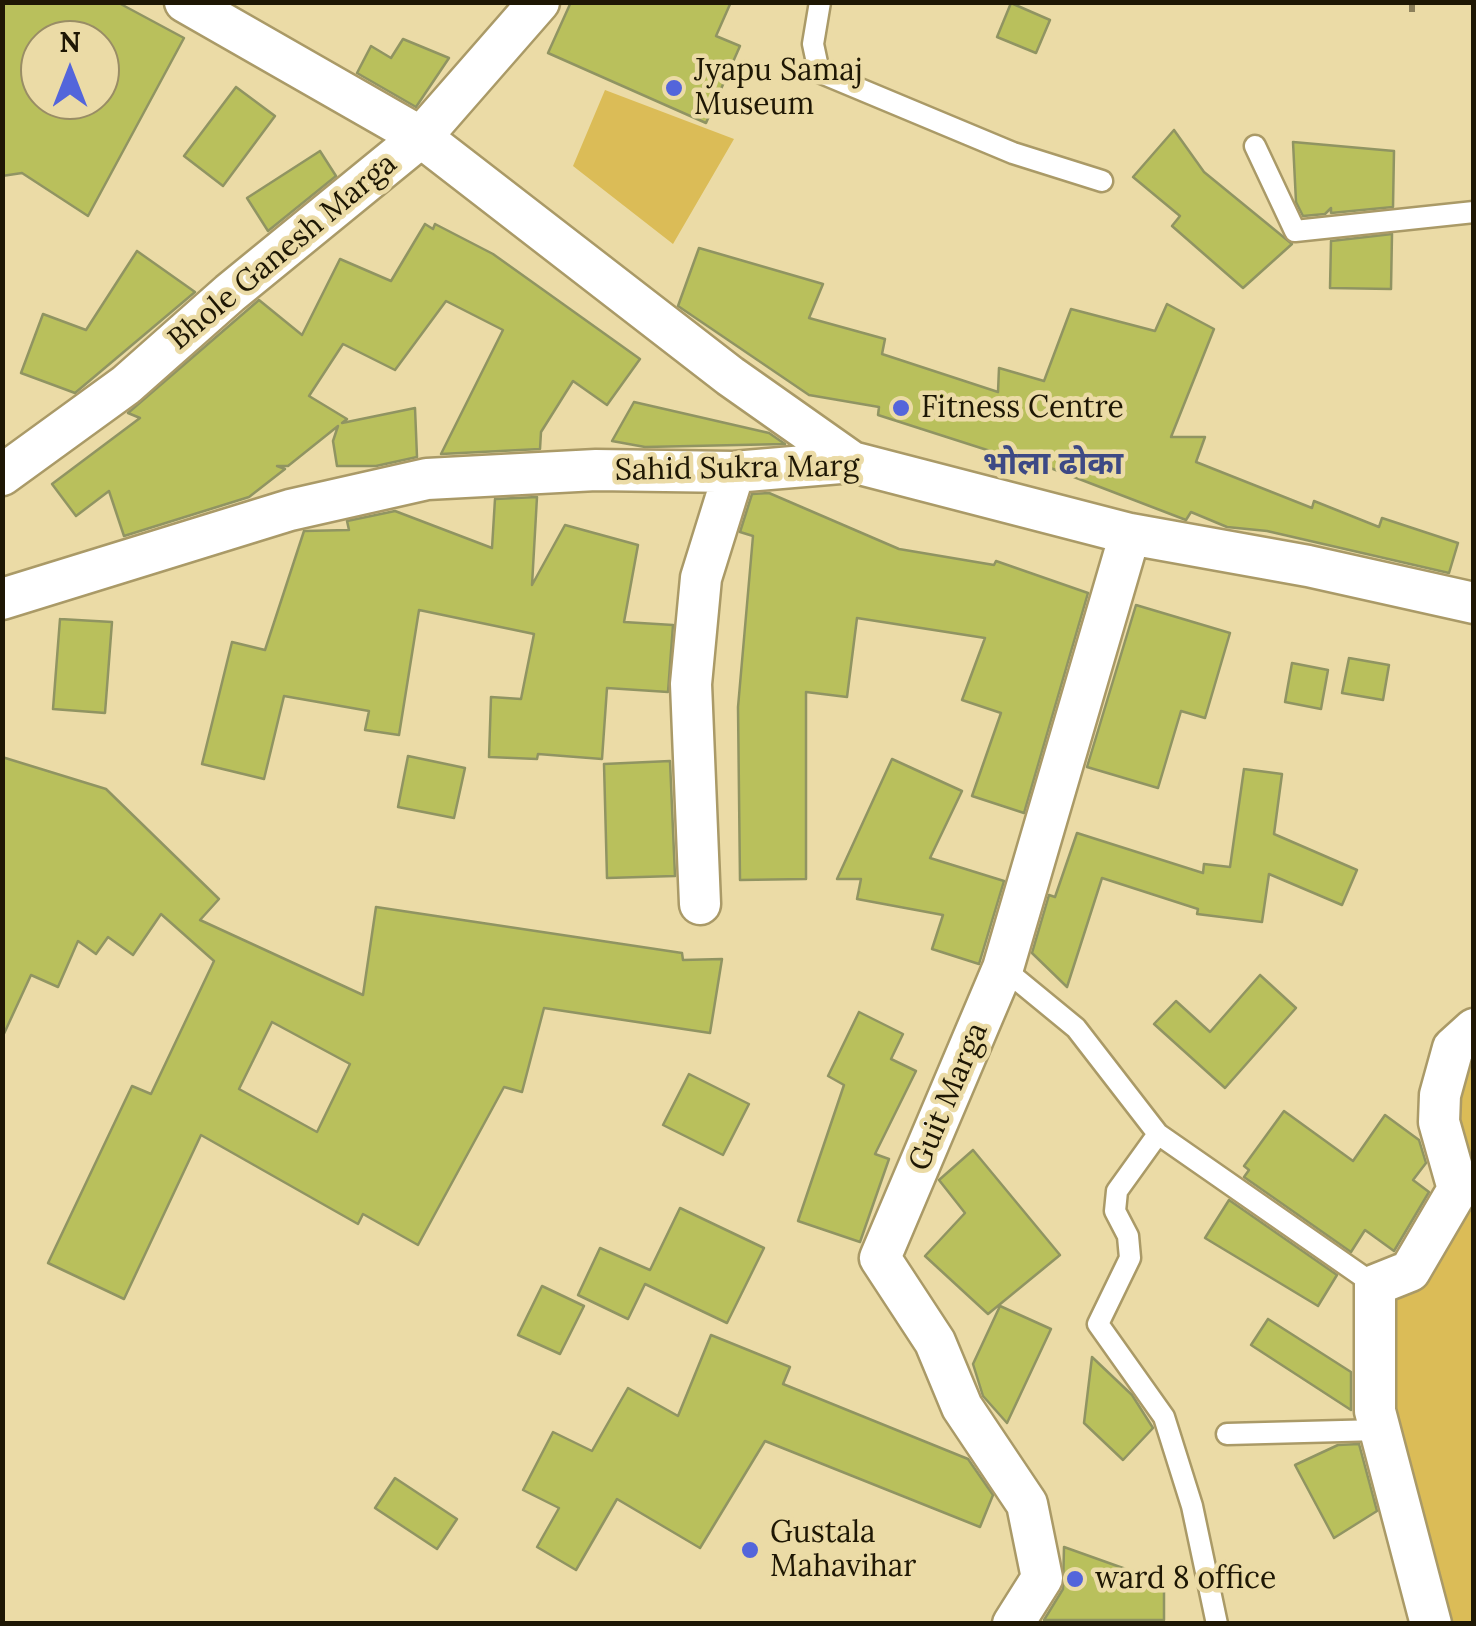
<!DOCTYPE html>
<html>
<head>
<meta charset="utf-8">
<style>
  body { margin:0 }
  #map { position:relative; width:1476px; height:1626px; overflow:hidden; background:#ebdba6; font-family:Lora,serif }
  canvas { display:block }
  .frame { position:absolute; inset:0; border:5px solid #1e1704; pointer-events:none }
  .north { position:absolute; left:20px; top:20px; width:100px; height:100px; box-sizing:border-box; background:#ebdba6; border:2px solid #998d65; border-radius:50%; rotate:0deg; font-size:28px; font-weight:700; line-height:40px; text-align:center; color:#1e1704 }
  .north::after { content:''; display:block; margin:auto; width:35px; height:45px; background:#5365db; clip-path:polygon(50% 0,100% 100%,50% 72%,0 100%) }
</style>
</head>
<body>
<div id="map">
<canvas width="1476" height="1626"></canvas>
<div class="frame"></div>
<div class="north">N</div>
</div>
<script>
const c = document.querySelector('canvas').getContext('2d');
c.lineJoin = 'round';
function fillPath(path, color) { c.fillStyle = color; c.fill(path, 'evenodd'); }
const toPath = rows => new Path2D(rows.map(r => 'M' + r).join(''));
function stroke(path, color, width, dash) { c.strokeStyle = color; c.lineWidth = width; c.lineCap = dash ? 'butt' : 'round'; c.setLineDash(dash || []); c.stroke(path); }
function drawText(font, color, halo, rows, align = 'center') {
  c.font = font + ' Lora,"Noto Sans Devanagari",serif'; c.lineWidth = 9; c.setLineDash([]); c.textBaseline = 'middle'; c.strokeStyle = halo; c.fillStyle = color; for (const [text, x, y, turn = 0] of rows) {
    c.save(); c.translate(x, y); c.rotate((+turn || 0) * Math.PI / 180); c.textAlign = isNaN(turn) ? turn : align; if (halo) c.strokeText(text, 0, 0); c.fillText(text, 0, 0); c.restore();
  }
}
const green = toPath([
  [605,90,734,139,673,244,573,166],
  [1473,1055,1473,1623,1447,1623,1388,1430,1383,1320,1430,1241,1454,1075]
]);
const building = toPath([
  [2,2,117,2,184,38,88,216,22,173,2,176,2,2],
  [40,40,100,40,100,100,40,100,40,40],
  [571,2,731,2,716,36,740,46,706,123,548,53,571,2],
  [1011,3,1050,20,1036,53,997,37,1011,3],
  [403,39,449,58,416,107,357,73,371,46,391,58,403,39],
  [236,87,275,116,223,186,184,156,236,87],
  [1174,130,1204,172,1292,244,1243,288,1172,226,1180,216,1133,177,1174,130],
  [1293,142,1394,151,1393,207,1331,213,1331,208,1325,214,1303,216,1296,202,1293,142],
  [320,151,336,176,268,231,247,198,320,151],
  [425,224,433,229,435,224,493,254,640,359,607,405,573,381,541,432,540,449,441,454,503,330,446,301,395,370,343,344,309,396,347,419,342,423,415,408,417,457,376,466,337,466,333,441,338,426,288,466,277,466,285,469,249,497,124,536,109,491,76,516,52,484,140,418,128,413,259,300,302,335,340,259,391,281,425,224],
  [1392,234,1391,289,1330,288,1331,241,1392,234],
  [699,248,823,284,809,318,885,339,882,354,998,392,999,368,1044,381,1071,309,1155,331,1167,304,1214,329,1171,437,1205,437,1196,462,1312,508,1314,501,1379,527,1382,518,1458,543,1449,573,1267,531,1227,527,1191,512,1186,520,1014,454,1012,458,878,415,879,407,809,395,678,306,699,248],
  [137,251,195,292,75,393,21,373,43,314,86,330,137,251],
  [634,402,769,433,785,444,645,447,612,441,634,402],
  [769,493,899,549,994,565,996,561,1088,593,1024,813,972,796,1001,713,962,700,985,638,857,618,847,697,806,692,806,879,740,880,738,707,753,536,740,532,752,494,769,493],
  [537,497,532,585,565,525,638,545,624,622,673,625,668,692,607,688,602,759,538,754,537,759,489,757,491,697,521,699,534,634,419,610,399,735,365,730,369,711,284,696,264,779,202,764,232,642,265,650,304,531,349,530,347,521,395,511,492,548,495,499,537,497],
  [1136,605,1230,633,1205,718,1181,711,1158,788,1087,767,1136,605],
  [60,619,112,622,105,713,53,709,60,619],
  [1349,658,1389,665,1383,700,1342,693,1349,658],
  [1292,663,1328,670,1321,709,1285,702,1292,663],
  [408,756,465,768,454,818,398,807,408,756],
  [2,757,106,789,219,899,200,920,363,995,376,907,682,953,683,960,722,959,710,1033,544,1008,522,1092,504,1087,418,1245,363,1214,358,1224,201,1135,124,1299,48,1263,132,1086,151,1094,214,961,161,914,133,955,108,937,96,954,78,941,58,987,31,975,2,1038,2,757],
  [272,1022,350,1064,317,1132,239,1089,272,1022],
  [892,759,962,791,930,858,1004,881,979,964,932,949,943,915,857,899,861,879,837,879,892,759],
  [670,761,675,876,607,878,604,764,670,761],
  [1244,769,1282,774,1274,834,1357,870,1342,905,1269,874,1262,922,1197,914,1198,909,1102,878,1067,987,1032,953,1049,895,1055,897,1077,833,1203,873,1204,864,1230,867,1244,769],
  [1260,975,1296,1008,1225,1088,1154,1024,1176,1001,1210,1032,1260,975],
  [859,1012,903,1034,891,1059,916,1071,875,1154,889,1159,860,1242,798,1221,844,1085,828,1076,859,1012],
  [689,1074,749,1104,723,1155,663,1125,689,1074],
  [1284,1111,1353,1161,1385,1115,1419,1140,1426,1163,1413,1180,1429,1192,1394,1251,1365,1230,1351,1252,1244,1177,1249,1170,1244,1166,1284,1111],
  [973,1150,1060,1255,988,1314,925,1256,965,1213,939,1180,973,1150],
  [1229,1200,1337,1275,1318,1306,1205,1238,1229,1200],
  [680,1208,764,1248,727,1323,645,1284,628,1319,578,1295,600,1248,650,1270,680,1208],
  [542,1286,584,1306,560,1354,518,1335,542,1286],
  [1000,1306,1051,1329,1007,1423,983,1396,973,1364,1000,1306],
  [1268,1319,1351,1372,1351,1410,1251,1345,1268,1319],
  [711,1335,790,1367,783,1384,968,1459,993,1495,980,1527,765,1441,700,1548,617,1499,576,1570,537,1547,559,1508,523,1490,553,1432,592,1451,628,1388,678,1416,711,1335],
  [1092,1357,1132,1395,1153,1428,1123,1460,1084,1423,1092,1357],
  [1359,1444,1377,1511,1334,1538,1295,1465,1338,1445,1359,1444],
  [395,1478,457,1519,437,1549,375,1508,395,1478],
  [1064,1547,1137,1573,1164,1573,1164,1620,1044,1620,1063,1589,1064,1547]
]);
const path = toPath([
  [1412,2,1412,14]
]);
const service = toPath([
  [820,2,813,44,819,72,1013,153,1102,181],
  [1255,146,1295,231,1474,212],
  [1003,968,1076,1028,1158,1134,1375,1285],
  [1158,1134,1117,1191,1115,1211,1128,1236,1130,1258,1098,1324,1164,1417,1192,1506,1217,1624],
  [1227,1434,1380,1430]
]);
const minor = toPath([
  [185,2,421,137,730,376,852,462],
  [2,475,126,385,230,293,421,137,539,2],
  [2,599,290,510,427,479,596,470,734,472,852,462,1130,534,1308,566,1474,603],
  [700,904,691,684,701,578,734,472],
  [1013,1624,1042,1578,1027,1504,962,1407,935,1342,880,1258,1003,968,1130,534],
  [1431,1624,1375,1411,1375,1285,1410,1271,1458,1189,1439,1122,1440,1095,1453,1048,1474,1029]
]);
const markers = [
  [674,88,10,"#5365db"],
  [901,408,10,"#5365db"],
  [750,1550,10,"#5365db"],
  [1075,1579,10,"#5365db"]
];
const poiNames = [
  ["Jyapu Samaj",694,71],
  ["Museum",694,105],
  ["Fitness Centre",921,408],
  ["Gustala",770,1533],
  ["Mahavihar",770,1567],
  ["ward 8 office",1095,1579]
];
const streetNames = [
  ["Bhole Ganesh Marga",283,252,-40],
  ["Sahid Sukra Marg",737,469,-1],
  ["Guit Marga",949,1097,-67]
];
const neighbourhoodNames = [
  ["भोला ढोका",1053,465]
];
fillPath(green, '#dbbc57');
fillPath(building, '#b9c05c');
stroke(building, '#909462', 2.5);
stroke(service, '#aa9a67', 25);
stroke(minor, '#aa9a67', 45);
stroke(path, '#8c805b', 6, [10, 5]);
stroke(service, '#fff', 20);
stroke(minor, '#fff', 40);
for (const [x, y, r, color] of markers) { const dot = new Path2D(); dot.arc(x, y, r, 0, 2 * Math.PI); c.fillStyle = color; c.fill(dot); stroke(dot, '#ebdba6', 4); }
drawText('30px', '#1e1704', '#ebdba6', poiNames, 'left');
drawText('30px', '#1e1704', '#ebdba6', streetNames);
drawText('bold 32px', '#3d4985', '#ebdba6', neighbourhoodNames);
</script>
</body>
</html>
